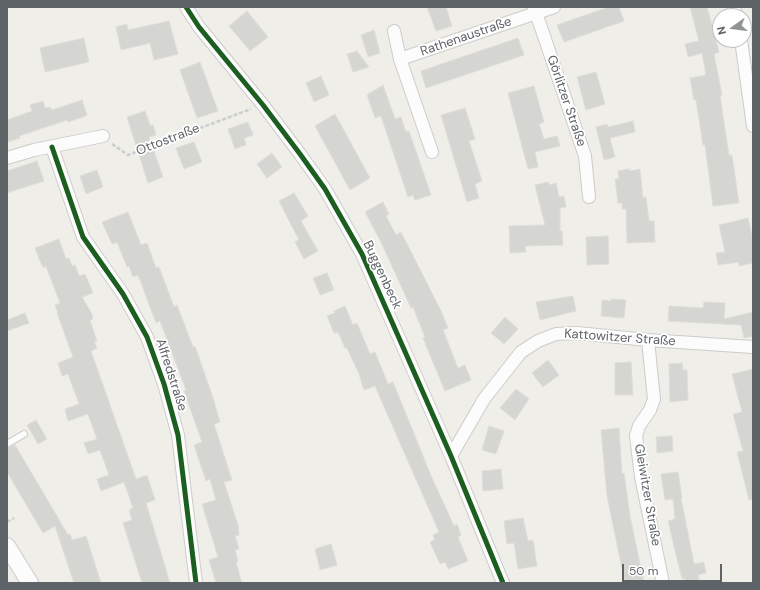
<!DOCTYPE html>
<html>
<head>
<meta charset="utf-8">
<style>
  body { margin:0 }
  #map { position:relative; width:760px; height:590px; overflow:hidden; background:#efeee9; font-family:"DM Sans",sans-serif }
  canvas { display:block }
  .frame { position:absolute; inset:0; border:8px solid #5e6368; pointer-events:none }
  .north { position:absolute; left:712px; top:8px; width:40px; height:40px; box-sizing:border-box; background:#fff; border:1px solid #bfc1c3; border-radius:50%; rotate:256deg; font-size:11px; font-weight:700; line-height:16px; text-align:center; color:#5e6368 }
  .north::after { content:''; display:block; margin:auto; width:14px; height:18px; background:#919495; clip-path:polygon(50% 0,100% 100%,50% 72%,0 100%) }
  .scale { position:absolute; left:622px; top:564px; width:100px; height:18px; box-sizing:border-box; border:2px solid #5e6368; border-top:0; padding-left:5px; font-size:12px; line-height:14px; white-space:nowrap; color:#5e6368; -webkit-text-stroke:3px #fff; paint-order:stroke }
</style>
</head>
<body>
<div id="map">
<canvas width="760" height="590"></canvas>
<div class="frame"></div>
<div class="north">N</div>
<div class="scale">50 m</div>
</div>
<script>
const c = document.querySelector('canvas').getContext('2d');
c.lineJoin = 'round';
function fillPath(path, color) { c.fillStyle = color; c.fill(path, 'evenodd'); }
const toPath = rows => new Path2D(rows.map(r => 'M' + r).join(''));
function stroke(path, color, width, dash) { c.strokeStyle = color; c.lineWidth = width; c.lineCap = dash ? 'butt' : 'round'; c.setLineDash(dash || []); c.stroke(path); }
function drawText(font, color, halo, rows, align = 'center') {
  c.font = font + ' "DM Sans",sans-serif'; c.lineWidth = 3.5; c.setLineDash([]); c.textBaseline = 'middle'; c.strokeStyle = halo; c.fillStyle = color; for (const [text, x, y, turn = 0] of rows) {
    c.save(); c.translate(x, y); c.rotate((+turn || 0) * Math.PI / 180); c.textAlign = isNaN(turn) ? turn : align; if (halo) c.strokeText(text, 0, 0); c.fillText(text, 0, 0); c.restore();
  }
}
const building = toPath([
  [427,7,446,7,452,26,436,31,427,7],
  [609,7,619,7,624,21,564,42,557,25,609,7],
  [690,7,707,7,719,52,714,54,722,95,720,96,729,155,732,155,739,203,713,206,705,145,703,145,696,100,694,100,690,78,706,75,702,53,688,57,685,44,699,41,690,7],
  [247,11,268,37,250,51,229,26,247,11],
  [169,21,178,54,154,60,150,43,121,50,116,27,127,24,128,30,169,21],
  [374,30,380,53,368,57,361,35,374,30],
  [84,38,89,62,45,72,40,48,84,38],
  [518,38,524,55,426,88,421,71,518,38],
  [357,51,369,67,353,72,347,54,357,51],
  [200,62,218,111,197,118,180,70,200,62],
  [596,72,605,104,586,110,577,77,596,72],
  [321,76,329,95,314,102,306,83,321,76],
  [383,85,395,119,401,117,406,132,409,131,431,195,415,200,413,195,408,197,381,116,375,118,367,95,383,85],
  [534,86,544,122,539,124,544,139,557,136,560,146,535,152,538,167,528,169,508,93,534,86],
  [82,100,87,115,86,116,68,122,67,120,19,136,20,138,7,142,7,120,32,111,30,105,43,101,45,108,50,107,52,110,82,100],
  [465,108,475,139,469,141,482,181,475,184,479,198,467,202,441,115,465,108],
  [145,111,150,125,153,125,156,135,149,137,163,177,148,183,127,117,145,111],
  [335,114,370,178,350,190,315,126,335,114],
  [633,121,635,132,610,138,615,157,604,160,596,127,607,124,608,127,633,121],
  [248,122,253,135,244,138,246,145,235,149,228,129,248,122],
  [194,142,202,162,184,169,176,148,194,142],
  [272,153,282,167,267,178,257,164,272,153],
  [37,161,44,181,7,193,7,171,37,161],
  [629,169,630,171,640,169,643,198,646,197,649,221,654,221,655,242,627,243,626,209,622,209,622,203,618,203,615,179,619,179,618,171,629,169],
  [97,170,103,187,86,194,80,176,97,170],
  [548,182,550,185,556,183,559,197,564,196,566,207,560,208,560,231,562,231,563,245,525,246,526,252,510,253,509,226,545,225,535,185,548,182],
  [294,193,308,216,301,221,318,251,304,259,295,242,299,240,279,201,294,193],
  [383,202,389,214,386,216,396,235,401,232,441,311,448,328,443,330,458,368,465,365,471,380,445,391,423,338,425,337,413,307,411,308,381,242,365,212,383,202],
  [128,212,141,245,147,243,156,268,159,267,174,307,177,305,193,347,195,346,214,401,220,422,214,424,232,480,224,482,238,525,239,535,235,536,239,549,235,550,238,561,236,562,242,583,216,583,209,560,218,557,202,504,216,500,210,479,206,481,194,445,202,442,184,391,186,390,160,321,156,323,138,275,133,277,129,266,127,267,117,242,112,244,102,222,128,212],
  [748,218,752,236,753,263,739,266,739,262,718,265,716,253,725,252,719,225,748,218],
  [608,236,609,264,587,265,586,237,608,236],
  [59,239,66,259,69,258,72,266,75,265,79,276,85,274,93,293,82,297,91,312,93,319,90,320,97,341,94,341,97,348,91,351,136,479,147,475,155,500,146,503,170,583,142,583,123,523,132,520,129,510,133,508,124,482,101,491,97,479,109,475,100,450,88,454,86,448,84,443,97,439,88,414,68,421,65,409,79,404,68,374,62,376,58,363,73,357,57,313,58,313,55,305,60,303,46,266,43,268,35,248,59,239],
  [327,273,334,290,320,295,313,278,327,273],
  [573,296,576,311,540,320,536,302,573,296],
  [611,299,626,300,624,318,601,316,602,300,611,301,611,299],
  [704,302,725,303,724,319,753,312,753,336,744,338,741,325,668,321,669,306,703,308,704,302],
  [345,306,353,325,357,323,370,354,375,352,388,384,393,382,432,478,454,526,457,524,461,535,458,537,468,561,448,569,445,562,440,564,430,542,435,540,433,535,439,532,375,386,364,390,359,374,347,348,345,348,338,332,334,333,327,316,335,313,334,311,345,306],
  [25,313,29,323,7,331,7,320,25,313],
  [505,317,518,329,504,344,491,333,505,317],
  [548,360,559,375,543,387,532,373,548,360],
  [631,362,633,395,615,395,615,363,631,362],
  [682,363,683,370,687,370,688,400,670,402,669,364,682,363],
  [753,369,753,499,749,500,737,452,743,451,733,414,742,412,732,374,753,369],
  [516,389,529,399,515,420,500,408,516,389],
  [36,420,47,439,38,444,27,425,36,420],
  [489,426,504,431,496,454,482,450,489,426],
  [619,428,622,474,624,473,630,516,644,583,625,583,607,496,601,430,619,428],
  [672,436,673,451,657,453,656,437,672,436],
  [15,445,68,535,70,534,72,540,86,536,101,583,74,583,55,526,43,533,7,472,7,448,15,445],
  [501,469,503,489,483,491,482,471,501,469],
  [678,472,682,498,681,498,694,564,704,562,706,573,698,575,700,583,685,583,684,578,682,579,668,521,675,519,673,499,665,500,661,474,678,472],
  [523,518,528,541,533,540,537,566,518,569,514,543,507,544,504,521,523,518],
  [331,544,337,565,320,570,315,549,331,544]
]);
const path = toPath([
  [112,144,128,155,251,109],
  [7,522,14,518]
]);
const lane = toPath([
  [7,444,24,434]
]);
const street = toPath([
  [186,7,199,27,263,105,300,154,325,189,362,254,451,456,503,583],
  [534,7,585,156,589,197],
  [734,7,736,16],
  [394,31,400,59,432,152],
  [741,40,753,126],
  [400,59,554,7],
  [52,147,83,237,123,294,147,337,164,384,178,435,196,583],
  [7,158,34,150,103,136],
  [648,340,654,399,650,410,639,426,636,436,641,477,663,583],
  [451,456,484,399,521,352,538,341,556,334,577,333,648,340,753,347]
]);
const secondary = toPath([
  [7,546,30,583]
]);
const cycleway = toPath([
  [186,7,199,27,263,105,300,154,325,189,362,254,451,456,503,583],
  [52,147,83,237,123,294,147,337,164,384,178,435,196,583]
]);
const streetNames = [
  ["Rathenaustraße",466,37,-19],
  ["Görlitzer Straße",566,101,71],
  ["Ottostraße",168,140,-21],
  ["Buggenbeck",382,275,65],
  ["Kattowitzer Straße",620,338,4],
  ["Alfredstraße",171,375,72],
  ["Gleiwitzer Straße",647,495,80]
];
fillPath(building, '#d5d5d2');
stroke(building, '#deddd8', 1);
stroke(lane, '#cccccb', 8);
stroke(street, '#cccccb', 14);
stroke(secondary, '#cbcbca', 18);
stroke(path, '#cacfcb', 2.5, [4, 2]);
stroke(lane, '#fdfcfc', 6);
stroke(street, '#fdfcfc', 12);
stroke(secondary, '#fdfcfc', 16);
stroke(cycleway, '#1b5e20', 5);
drawText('13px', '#5e6368', '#fff', streetNames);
</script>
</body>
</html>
